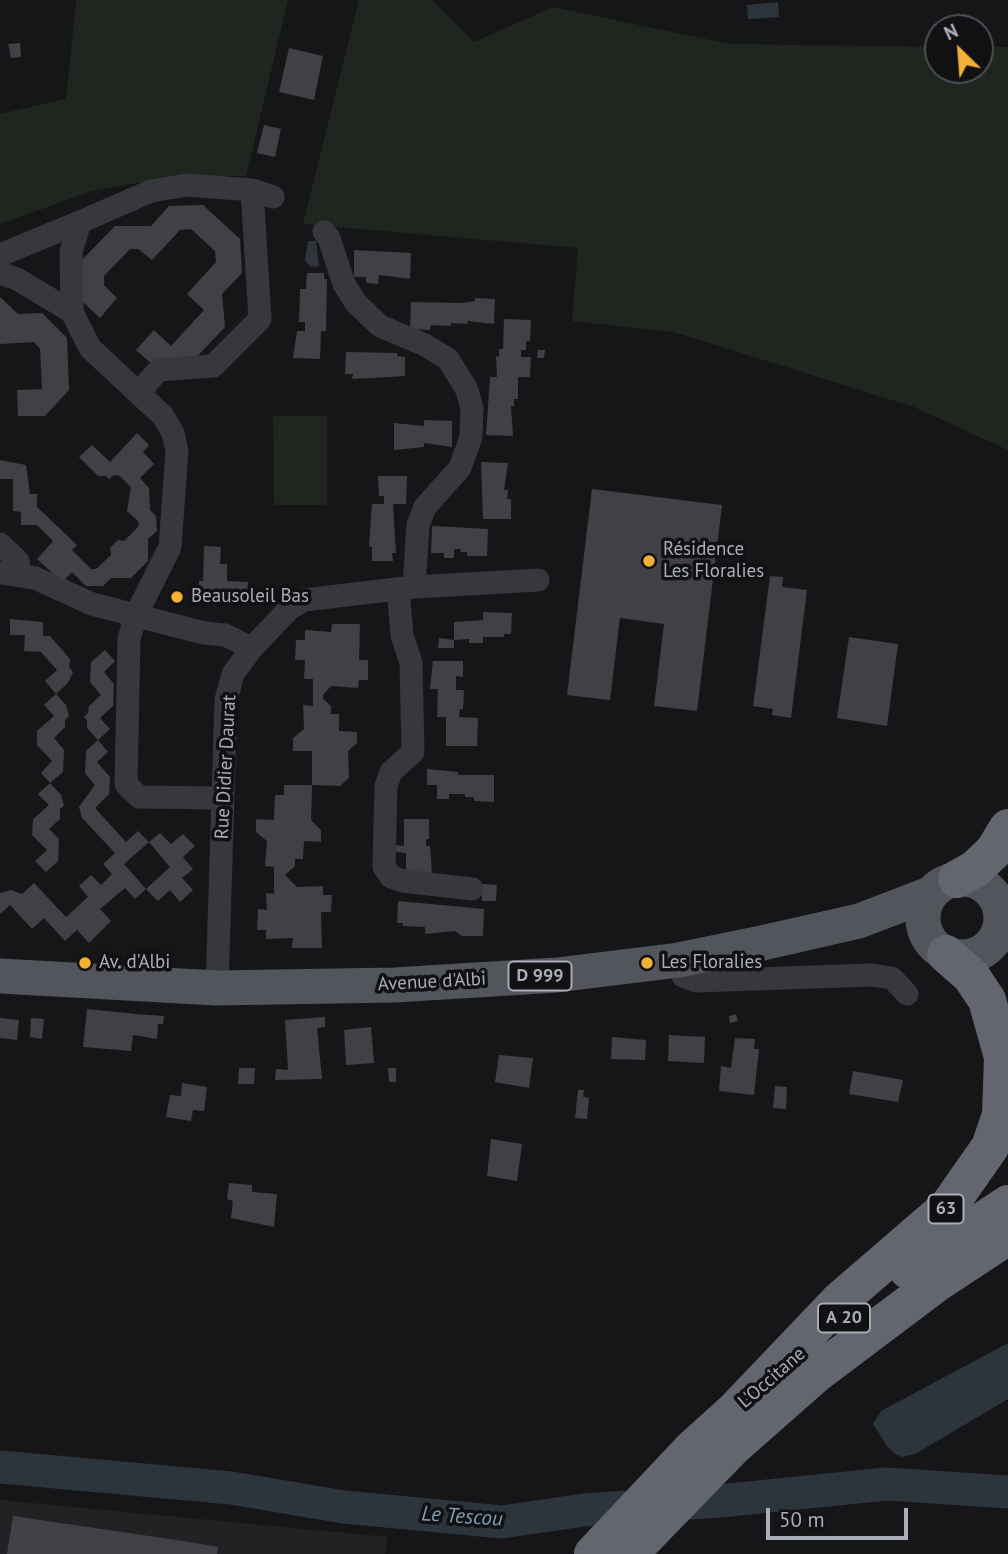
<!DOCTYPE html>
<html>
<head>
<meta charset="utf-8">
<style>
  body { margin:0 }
  #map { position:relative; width:1008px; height:1554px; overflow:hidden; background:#161618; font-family:"PT Sans",sans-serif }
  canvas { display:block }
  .north { position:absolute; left:924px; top:14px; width:70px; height:70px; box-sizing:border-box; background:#111113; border:2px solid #4d4f55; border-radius:50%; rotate:335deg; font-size:19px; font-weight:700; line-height:28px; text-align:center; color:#a8adb8 }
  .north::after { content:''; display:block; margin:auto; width:24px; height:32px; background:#f2b134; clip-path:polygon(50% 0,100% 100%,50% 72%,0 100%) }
  .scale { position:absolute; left:766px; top:1508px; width:142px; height:32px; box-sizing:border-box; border:4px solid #a8adb8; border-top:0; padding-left:9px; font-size:21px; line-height:24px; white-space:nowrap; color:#a8adb8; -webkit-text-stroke:5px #111113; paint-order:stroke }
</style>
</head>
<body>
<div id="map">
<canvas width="1008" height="1554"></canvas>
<div class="north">N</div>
<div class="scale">50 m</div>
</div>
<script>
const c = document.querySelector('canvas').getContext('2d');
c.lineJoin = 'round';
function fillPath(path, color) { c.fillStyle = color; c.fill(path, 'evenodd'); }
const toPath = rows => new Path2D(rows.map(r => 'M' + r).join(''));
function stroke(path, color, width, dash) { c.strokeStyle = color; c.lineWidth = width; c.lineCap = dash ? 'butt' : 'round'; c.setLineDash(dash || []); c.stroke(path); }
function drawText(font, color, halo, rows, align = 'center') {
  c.font = font + ' "PT Sans",sans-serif'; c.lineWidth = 7; c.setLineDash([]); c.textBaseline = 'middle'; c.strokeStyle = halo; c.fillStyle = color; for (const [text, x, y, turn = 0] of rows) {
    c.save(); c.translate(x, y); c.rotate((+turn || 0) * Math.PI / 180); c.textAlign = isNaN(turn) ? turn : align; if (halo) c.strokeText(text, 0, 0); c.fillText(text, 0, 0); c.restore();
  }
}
const built = toPath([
  [0,1500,388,1537,385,1554,0,1554]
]);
const green = toPath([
  [76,0,288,0,246,176,173,176,89,192,0,224,0,114,66,99],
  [359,0,432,0,474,42,553,7,730,44,938,47,938,70,980,70,980,47,1008,47,1008,450,914,407,674,332,572,321,578,248,303,224],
  [273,416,327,416,327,505,274,505]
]);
const water = toPath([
  [778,2,779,17,748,19,747,5],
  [308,241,316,241,319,266,311,267,305,261],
  [1008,1343,1008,1399,917,1453,903,1457,895,1454,887,1446,873,1424,881,1411]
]);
const river = toPath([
  [0,1467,231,1488,344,1507,502,1522,584,1510,720,1501,886,1484,1008,1492]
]);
const building = toPath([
  [20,43,21,57,11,58,8,44],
  [289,48,323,56,314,100,279,92],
  [264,125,281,129,275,157,257,153],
  [203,205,240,239,242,273,222,294,225,327,188,366,154,366,136,350,154,330,171,346,204,310,187,294,216,262,215,251,191,229,180,230,152,260,138,249,130,249,104,276,104,285,117,298,100,318,80,299,80,262,115,226,151,226,169,206],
  [354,250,411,253,410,279,379,275,378,284,366,283,366,277,354,277],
  [307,273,324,273,324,279,327,279,326,331,321,331,320,359,293,358,297,331,305,331,305,322,299,322,300,289,306,289],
  [0,297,18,314,42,313,67,338,69,390,45,416,18,416,17,390,42,389,40,349,34,342,0,344],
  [475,298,495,299,494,324,468,321,467,324,451,323,451,326,431,325,430,330,410,329,411,302,463,303,475,301],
  [504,319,531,320,530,341,526,341,526,350,521,350,521,357,531,357,530,377,518,377,518,399,514,399,514,406,511,406,513,436,486,435,490,377,497,377,496,356,499,357,499,349,503,349],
  [538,350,545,350,544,358,537,358],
  [346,352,397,353,397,356,405,357,405,376,352,379,353,374,345,374],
  [424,420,452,421,452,447,424,443,424,447,394,450,394,423,424,426],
  [137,433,149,445,143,452,154,464,140,478,149,488,150,510,156,516,157,531,148,539,148,561,131,578,111,578,103,586,86,586,72,572,62,582,37,559,53,541,37,525,21,525,21,512,13,511,13,479,0,479,0,460,26,465,30,494,37,494,37,507,77,545,72,550,91,569,96,569,111,555,110,548,118,540,124,541,139,526,138,521,127,511,131,487,120,476,114,475,109,479,106,476,98,476,79,457,92,445,110,462],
  [481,462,508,463,504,490,508,490,507,499,511,499,511,519,483,519],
  [378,476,407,476,406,504,393,504,396,553,392,553,393,561,372,561,372,547,369,547,372,504,384,504,384,496,379,496],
  [592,489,722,505,697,711,654,706,664,624,620,618,610,700,567,695],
  [432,526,488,529,487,556,467,556,467,552,460,552,461,549,454,549,454,558,444,558,444,553,431,553],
  [204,546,221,547,220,564,227,564,227,581,248,582,247,599,199,598,199,581,203,581],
  [770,576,783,577,782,587,807,590,791,718,772,715,773,709,753,706],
  [483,612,512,613,511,634,504,634,504,637,483,637,483,643,469,643,469,639,454,640,454,648,438,648,439,638,454,640,454,622,483,620],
  [10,619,43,622,43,636,50,636,70,659,69,667,73,672,68,683,56,694,66,705,69,716,65,720,65,727,54,738,64,750,63,772,50,783,61,795,64,806,60,809,60,819,49,829,59,839,58,861,46,872,35,861,47,850,32,835,33,819,49,805,38,794,50,783,41,773,52,761,37,745,37,731,54,716,44,705,56,694,45,681,57,670,41,652,24,651,25,635,10,635],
  [332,624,360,624,359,660,368,660,368,680,359,680,358,688,331,686,323,695,323,699,331,706,331,714,339,714,339,731,357,732,357,743,348,751,349,778,340,786,312,785,312,751,293,751,293,738,304,729,303,705,313,706,313,679,304,679,305,660,295,660,296,640,305,640,305,630,331,632],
  [849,637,898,644,887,726,837,718],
  [105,650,115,661,104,672,114,684,113,706,100,718,110,729,98,740,87,728,87,720,84,717,88,713,89,706,101,695,90,682,91,662],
  [433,661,463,661,463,677,456,676,456,690,464,690,463,709,460,709,459,717,478,718,477,746,446,746,446,717,437,717,438,689,430,689],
  [98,740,108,752,97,762,110,777,109,794,95,808,126,842,138,831,149,842,124,864,146,889,135,899,125,888,100,909,111,921,89,943,77,930,65,941,44,918,32,929,10,905,0,914,0,893,11,890,22,894,34,883,66,917,88,897,79,886,91,875,101,885,112,874,103,864,115,853,82,818,79,807,95,785,85,773,86,751],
  [427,769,458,772,458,775,494,775,494,802,474,801,474,797,465,797,465,794,449,794,449,799,437,799,437,785,427,785],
  [284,785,312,785,311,820,321,830,321,842,304,841,303,859,295,859,295,866,285,875,297,887,323,886,323,895,332,895,331,912,321,912,322,948,292,948,293,938,266,939,266,930,257,930,258,909,267,910,266,893,274,894,274,867,265,866,267,841,256,832,256,819,274,820,275,795,284,795],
  [404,819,429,819,429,839,426,839,426,846,430,846,432,875,406,875,406,853,395,852,395,845,404,846],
  [160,833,171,844,183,834,195,846,183,857,193,869,182,878,193,890,180,902,170,890,158,901,146,889,170,867,149,842],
  [482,884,497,885,496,901,482,901],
  [398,901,484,909,483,936,462,936,455,931,425,934,425,927,403,926,403,923,397,923],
  [87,1009,136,1014,164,1016,163,1024,158,1024,157,1039,133,1035,131,1051,83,1047],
  [736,1014,738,1021,730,1023,729,1016],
  [325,1017,325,1027,317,1028,322,1079,275,1080,276,1069,288,1070,285,1020],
  [0,1018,19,1020,17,1040,0,1038],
  [31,1018,44,1019,42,1039,30,1037],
  [371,1027,374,1063,346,1065,344,1030],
  [669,1035,705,1037,704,1063,668,1061],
  [612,1037,646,1040,645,1060,611,1059],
  [735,1038,755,1039,754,1049,759,1049,754,1095,719,1091,721,1066,731,1068],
  [499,1055,533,1058,529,1088,495,1082],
  [239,1068,255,1068,254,1084,238,1084],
  [388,1068,396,1068,396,1082,389,1082],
  [853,1071,903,1080,898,1102,849,1094],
  [182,1083,207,1087,204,1111,193,1110,191,1121,166,1117,170,1095,181,1096],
  [775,1086,787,1087,786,1109,773,1108],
  [578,1090,584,1090,583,1097,589,1098,587,1119,575,1118],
  [491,1139,522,1144,517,1181,487,1176],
  [229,1183,252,1185,252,1192,277,1194,274,1227,231,1218,233,1201,227,1199],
  [13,1516,183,1541,218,1547,217,1554,7,1554]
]);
const minor = toPath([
  [252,190,273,197],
  [324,232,329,238,344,284,356,303,380,326,425,345,448,359,467,390,472,409,471,437,460,468,425,507,418,525,414,587],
  [0,255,80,222],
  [0,273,17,279,72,312,90,348,163,416,173,433,177,451,170,547,137,613,129,638,126,784,139,797,223,798],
  [72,312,71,252,80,222,151,191,187,185,252,190,260,319,213,366,159,370,138,393],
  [0,544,18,561,20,574],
  [0,573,35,578,92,604,204,633,225,635,252,648],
  [398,589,402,635,411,663,413,752,391,772,386,786,384,867,391,877,403,881,472,889],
  [679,960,683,976,696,981,872,975,892,978,907,994],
  [217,988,226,700,233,674,252,648,289,609,304,600,414,587,538,580]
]);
const primary = toPath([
  '923 918a39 39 0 1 1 78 0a39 39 0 1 1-78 0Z',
  [0,976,217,988,395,985,557,975,679,960,762,943,859,921,932,893]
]);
const motorway = toPath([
  [957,879,975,869,994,851,1008,828],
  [908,1270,1008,1204],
  [736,1409,838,1302,948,1207,990,1147,1001,1115,1003,1057,987,1000,971,976,946,954],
  [593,1554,693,1448,754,1393],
  [629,1554,733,1447,817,1373,938,1282,1008,1236]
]);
const markers = [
  [649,561,7,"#f2b134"],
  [177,597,7,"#f2b134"],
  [85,963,7,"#f2b134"],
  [647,963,7,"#f2b134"]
];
const shields = [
  [540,976,63],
  [946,1209,35],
  [844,1318,52]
];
const shieldNames = [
  ["D 999",540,976],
  ["63",946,1209],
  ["A 20",844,1318]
];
const poiNames = [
  ["Résidence",663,550],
  ["Les Floralies",663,572],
  ["Beausoleil Bas",191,597],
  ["Av. d'Albi",99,963],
  ["Les Floralies",661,963]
];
const streetNames = [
  ["Rue Didier Daurat",226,767,-87],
  ["Avenue d'Albi",432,982,-3],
  ["L'Occitane",772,1378,-41]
];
const waterNames = [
  ["Le Tescou",462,1517,4]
];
fillPath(built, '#222225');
fillPath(green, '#1e261f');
fillPath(water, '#2c353c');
stroke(river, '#2c353c', 33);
fillPath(building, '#404145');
stroke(minor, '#37383d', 23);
stroke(primary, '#53555c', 35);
stroke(motorway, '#63666e', 38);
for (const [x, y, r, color] of markers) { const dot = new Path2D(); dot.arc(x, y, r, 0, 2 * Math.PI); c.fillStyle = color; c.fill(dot); stroke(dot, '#111113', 2.5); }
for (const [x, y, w] of shields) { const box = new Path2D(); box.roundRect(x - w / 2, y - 14.5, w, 29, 5); c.fillStyle = '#111113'; c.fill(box); stroke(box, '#a8adb8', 2); }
drawText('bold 18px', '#a8adb8', null, shieldNames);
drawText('19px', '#a8adb8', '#111113', poiNames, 'left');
drawText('19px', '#a8adb8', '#111113', streetNames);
drawText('italic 21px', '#7f9bb3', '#111113', waterNames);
</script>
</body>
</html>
